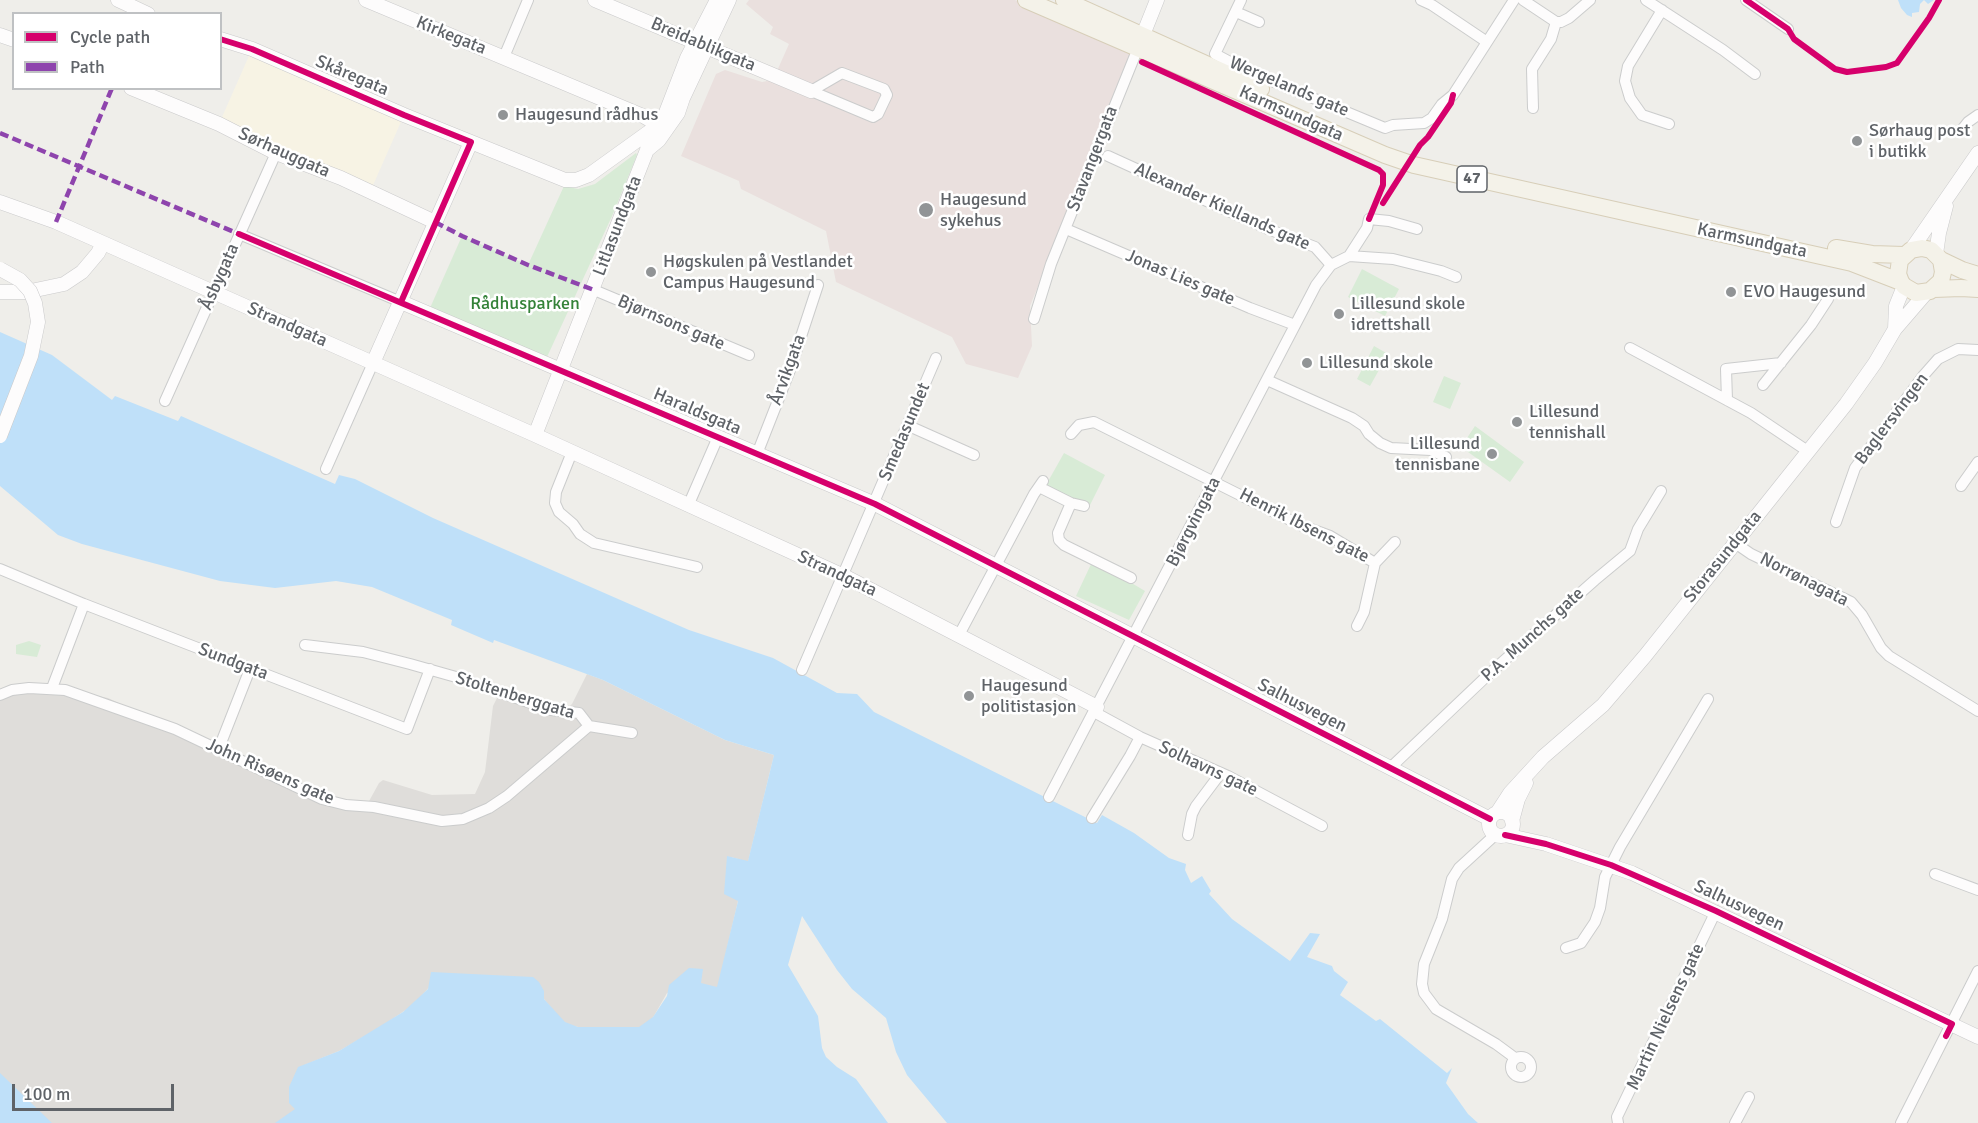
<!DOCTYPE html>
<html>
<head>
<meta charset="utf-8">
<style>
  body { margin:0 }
  #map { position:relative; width:1978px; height:1123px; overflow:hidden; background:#efeeea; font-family:Signika,sans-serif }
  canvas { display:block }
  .legend { position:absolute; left:12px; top:12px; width:210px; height:78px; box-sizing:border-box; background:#fff; border:2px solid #bfc1c3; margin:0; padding:8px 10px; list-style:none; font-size:18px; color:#5f6368 }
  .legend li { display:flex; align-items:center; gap:12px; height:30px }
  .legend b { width:30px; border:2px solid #bfc1c3 }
  .scale { position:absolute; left:12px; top:1084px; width:162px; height:27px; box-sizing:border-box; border:3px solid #5f6368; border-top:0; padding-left:8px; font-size:18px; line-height:21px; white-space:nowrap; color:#5f6368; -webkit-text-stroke:4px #fff; paint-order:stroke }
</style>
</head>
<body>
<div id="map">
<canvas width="1978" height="1123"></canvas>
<ul class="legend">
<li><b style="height:8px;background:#d6006c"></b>Cycle path</li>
<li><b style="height:8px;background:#8e44ad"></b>Path</li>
</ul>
<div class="scale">100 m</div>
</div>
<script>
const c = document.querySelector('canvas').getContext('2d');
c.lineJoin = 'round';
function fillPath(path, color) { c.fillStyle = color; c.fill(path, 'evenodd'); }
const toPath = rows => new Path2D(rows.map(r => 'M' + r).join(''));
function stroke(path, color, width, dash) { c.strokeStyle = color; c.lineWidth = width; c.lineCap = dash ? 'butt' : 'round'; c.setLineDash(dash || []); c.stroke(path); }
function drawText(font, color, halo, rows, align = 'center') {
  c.font = font + ' Signika,sans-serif'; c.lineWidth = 5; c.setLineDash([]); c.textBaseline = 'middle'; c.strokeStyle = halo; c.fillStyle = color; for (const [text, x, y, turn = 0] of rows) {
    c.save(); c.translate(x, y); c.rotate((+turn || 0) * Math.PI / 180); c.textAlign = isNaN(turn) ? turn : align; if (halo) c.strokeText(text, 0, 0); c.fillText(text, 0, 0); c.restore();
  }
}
const commercial = toPath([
  [252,49,404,115,370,192,219,124]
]);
const industrial = toPath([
  [587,674,603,680,725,740,774,755,748,862,731,857,738,901,718,987,667,993,646,1030,578,1027,564,1024,544,999,430,986,416,1003,379,1028,339,1051,302,1066,299,1110,279,1123,50,1123,0,1074,0,691,49,686,108,698,172,728,213,740,235,750,251,767,332,801,368,803,379,783,383,780,432,795,475,794,485,772,493,706,498,696,560,715,572,704]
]);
const medical = toPath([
  [749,0,1015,0,1133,50,1030,306,1032,346,1018,378,966,364,952,337,836,282,826,231,741,189,739,181,681,156,716,74,725,70,762,82,773,80,789,44,770,34,773,27,746,4]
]);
const green = toPath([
  [636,153,637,155,613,214,547,357,430,308,462,236,528,265,564,186,578,189,595,184],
  [1362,269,1399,289,1385,316,1348,297],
  [1374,346,1388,354,1370,386,1357,379],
  [1444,376,1461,383,1450,409,1433,402],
  [1475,426,1524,462,1510,482,1461,447],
  [1064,453,1105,475,1090,505,1074,499,1046,485],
  [1093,560,1145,591,1129,620,1076,596],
  [29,641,41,645,37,657,16,654,16,645]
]);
const water = toPath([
  [1898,0,1934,0,1928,4,1924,0,1920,4,1919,12,1912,13,1912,17,1907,15,1901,8],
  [0,332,52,355,112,400,115,396,178,421,181,416,335,484,339,475,355,479,433,518,689,630,773,658,837,693,857,694,874,712,1097,823,1102,815,1134,833,1169,858,1186,864,1185,870,1191,883,1202,876,1211,891,1209,894,1232,919,1290,961,1310,933,1320,934,1307,957,1332,966,1334,971,1348,982,1340,995,1376,1021,1380,1019,1447,1073,1452,1068,1446,1083,1468,1114,1478,1123,947,1123,907,1075,896,1052,886,1018,852,989,837,970,802,916,788,965,818,1016,822,1048,826,1057,837,1067,856,1079,888,1123,275,1123,295,1109,289,1103,289,1087,298,1067,339,1051,403,1012,428,989,431,972,533,977,539,982,544,991,544,999,565,1022,578,1027,639,1027,653,1017,667,996,669,985,689,968,703,969,701,983,717,987,738,901,724,894,727,856,748,861,774,755,725,740,603,680,494,640,493,643,451,625,452,620,372,587,336,581,275,588,220,581,82,544,58,535,0,486],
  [0,1073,52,1123,0,1123]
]);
const street = toPath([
  [1241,0,1215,54,1243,69,1385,128,1393,125,1424,123,1432,118,1442,104,1453,95,1514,0],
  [1421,0,1432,5,1487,42],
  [1523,0,1556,22,1561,22,1569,18,1590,0],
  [1646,0,1723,50,1755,74],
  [1746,0,1788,29],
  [1662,10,1628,66,1625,81,1630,98,1642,115,1669,124],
  [1236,12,1259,22],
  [504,57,528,0],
  [842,73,884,89,887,95,878,114,873,117,811,91,842,73],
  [1533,108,1532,69,1551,39,1556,22],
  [1960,132,1968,122,1978,115],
  [1108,156,1268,229,1315,247,1331,265],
  [1066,229,1250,308,1295,325],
  [239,234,401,302],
  [1349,256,1393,259,1441,271,1456,277],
  [594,290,749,355],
  [1034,319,1051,264,1138,48],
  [1630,348,1751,413,1809,452],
  [1267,380,1352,418,1364,426,1369,434,1380,443,1391,448,1431,450,1446,457],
  [1763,385,1811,325,1828,299],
  [1727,400,1726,369,1781,363],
  [165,401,276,153],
  [909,426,974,455],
  [1071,434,1079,425,1094,422,1300,525,1330,536,1375,563,1395,542],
  [572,452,556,492,555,503,559,512,573,524,580,534,594,543,697,567],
  [757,454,790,370,818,285],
  [326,469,373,363],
  [1961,486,1978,462],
  [1039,487,1071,503,1084,506],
  [1071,503,1058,533,1059,540,1064,545,1131,578],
  [688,506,718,437],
  [1836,522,1855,468,1923,376,1938,359,1958,349,1978,350],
  [1735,543,1751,554,1851,602,1862,615,1881,648,1889,656,1978,711],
  [0,569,84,604,407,729,430,669],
  [1357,626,1364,612,1375,563],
  [959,635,1034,494,1043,481],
  [305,645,363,652,410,664,456,677,551,710,579,713,589,726,632,733],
  [802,670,936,358],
  [52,688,84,604],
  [0,695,12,690,29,688,65,690,175,729,322,799,346,805,374,807,442,821,463,819,489,808,507,796,589,726],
  [1094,712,1140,737,1228,776,1322,826],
  [219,748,250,669],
  [1390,768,1490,673,1595,580,1630,551,1638,529,1661,491],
  [1049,797,1316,285,1331,265,1349,256,1367,228,1369,219,1389,221,1417,229],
  [1092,818,1130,756,1140,737],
  [1188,835,1192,814,1196,806,1220,774],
  [1495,835,1459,868,1452,879,1442,919,1424,964,1422,984,1424,993,1436,1009,1496,1044,1515,1058],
  [1935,874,1978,890],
  [1566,948,1581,943,1595,922,1600,908,1605,877,1620,847,1708,699],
  '1511 1067a10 10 0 1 1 20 0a10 10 0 1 1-20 0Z',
  [1618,1123,1617,1117,1716,911],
  [1735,1123,1749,1097],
  [1901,1123,1978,971]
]);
const secondary = toPath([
  [118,0,148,14],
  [366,0,643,116,657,124],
  [595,0,811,91],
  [0,35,14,40],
  [220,39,252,49,404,115,565,180,576,180,589,175,653,129,674,109,683,98],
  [1139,45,1157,0],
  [131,88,219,124,276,153,341,178,435,222],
  [665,115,687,58,717,0],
  [647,150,659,140,678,113,683,98,729,0],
  [0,202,56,222,535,435,844,576,1097,707],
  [1911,250,1978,153],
  [1936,254,1939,233,1946,206],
  [0,292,26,292,64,284,82,272,98,253,103,243],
  [401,302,875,504,1490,819],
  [1895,329,1896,306,1904,286],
  [373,363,471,142],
  [535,435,647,150,653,129],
  '1489 824a12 12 0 1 1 24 0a12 12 0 1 1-24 0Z',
  [1497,813,1510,793,1543,757,1603,705,1645,656,1846,404,1875,363,1895,329,1926,293],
  [1512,821,1518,799,1526,783],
  [1505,835,1546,844,1632,873,1978,1037]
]);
const primary = toPath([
  [1026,0,1385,155,1414,165,1852,263,1901,282],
  [1064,0,1261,89],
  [1836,248,1872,254,1904,255],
  [1941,260,1943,272,1941,281,1930,291,1916,293,1904,286,1901,282,1898,274,1900,260,1911,250,1922,248,1931,250,1941,260,1962,270,1978,275],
  [1934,289,1961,288,1978,289]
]);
const secondaryBridge = toPath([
  [0,269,20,280,30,291,35,303,38,322,31,356,0,436]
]);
const quiet = toPath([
  [0,133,239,234],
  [56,222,112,88],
  [435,222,462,236,528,265,594,290]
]);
const cycleway = toPath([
  [1746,0,1788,29,1794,39,1835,69,1847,72,1886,67,1897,63,1929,18,1939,0],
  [220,39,252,49,404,115,471,142,401,302],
  [1142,62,1379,170,1383,174,1383,185,1369,219],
  [1383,203,1420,145,1428,137,1451,103,1453,95],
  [239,234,875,504,1490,819],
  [1505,835,1546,844,1611,865,1716,911,1952,1024,1946,1036]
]);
const markers = [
  [503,115,6,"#919496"],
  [1857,141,6,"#919496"],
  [926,210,8,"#919496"],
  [651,272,6,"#919496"],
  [1731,292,6,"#919496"],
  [1339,314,6,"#919496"],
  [1307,363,6,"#919496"],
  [1517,422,6,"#919496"],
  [1492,454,6,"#919496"],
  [969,696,6,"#919496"]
];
const shields = [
  [1472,179,30]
];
const shieldNames = [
  ["47",1472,179]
];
const streetNames = [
  ["Kirkegata",451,36,22],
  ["Breidablikgata",703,45,23],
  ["Skåregata",352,76,23],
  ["Wergelands gate",1289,87,23],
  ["Karmsundgata",1291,114,24],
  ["Sørhauggata",284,153,24],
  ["Stavangergata",1093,159,-69],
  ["Alexander Kiellands gate",1222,207,24],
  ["Litlasundgata",618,226,-69],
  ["Karmsundgata",1752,241,12],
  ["Åsbygata",220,277,-66],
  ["Jonas Lies gate",1180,278,23],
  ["Bjørnsons gate",671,323,23],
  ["Strandgata",287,325,24],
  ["Årvikgata",788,370,-70],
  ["Haraldsgata",697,412,23],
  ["Baglersvingen",1892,419,-53],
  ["Smedasundet",905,432,-67],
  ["Bjørgvingata",1194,522,-63],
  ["Henrik Ibsens gate",1304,526,27],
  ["Storasundgata",1723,557,-51],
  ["Strandgata",837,574,25],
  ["Norrønagata",1804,580,27],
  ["P.A. Munchs gate",1533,635,-42],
  ["Sundgata",233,662,21],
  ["Stoltenberggata",515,696,17],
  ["Salhusvegen",1302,706,27],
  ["Solhavns gate",1208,769,25],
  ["John Risøens gate",270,772,24],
  ["Salhusvegen",1739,906,25],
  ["Martin Nielsens gate",1666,1017,-65]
];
const poiNames = [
  ["Haugesund rådhus",515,115],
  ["Sørhaug post",1869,131],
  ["i butikk",1869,152],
  ["Haugesund",940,200],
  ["sykehus",940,221],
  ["Høgskulen på Vestlandet",663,262],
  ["Campus Haugesund",663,283],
  ["EVO Haugesund",1743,292],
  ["Lillesund skole",1351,304],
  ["idrettshall",1351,325],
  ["Lillesund skole",1319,363],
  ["Lillesund",1529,412],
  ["tennishall",1529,433],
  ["Lillesund",1480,444,"right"],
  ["tennisbane",1480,465,"right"],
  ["Haugesund",981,686],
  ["politistasjon",981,707]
];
const parkNames = [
  ["Rådhusparken",525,304]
];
fillPath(commercial, '#f7f3e4');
fillPath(industrial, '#dfddda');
fillPath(medical, '#eae0de');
fillPath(green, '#d8ebd6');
fillPath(water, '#bfe0f9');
stroke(street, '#cbcccc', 12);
stroke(secondary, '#cacacb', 15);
stroke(primary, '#d7ceb8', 18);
stroke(street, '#fdfcfc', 10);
stroke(secondary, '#fdfcfc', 14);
stroke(primary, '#f4f2e9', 16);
stroke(secondaryBridge, '#cacacb', 15, []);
stroke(secondaryBridge, '#fdfcfc', 14);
stroke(quiet, '#8e44ad', 4.5, [9, 4.5]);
stroke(cycleway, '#d6006c', 6);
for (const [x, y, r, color] of markers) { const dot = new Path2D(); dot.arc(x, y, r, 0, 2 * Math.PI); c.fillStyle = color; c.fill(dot); stroke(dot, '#fff', 2); }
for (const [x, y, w] of shields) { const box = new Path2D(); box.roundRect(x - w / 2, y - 13, w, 26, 4.5); c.fillStyle = '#fff'; c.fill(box); stroke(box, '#5f6368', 1.5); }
drawText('bold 16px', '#5f6368', null, shieldNames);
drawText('18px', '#5f6368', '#fff', streetNames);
drawText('18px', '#5f6368', '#fff', poiNames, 'left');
drawText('18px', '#348238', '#fff', parkNames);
</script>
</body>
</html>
